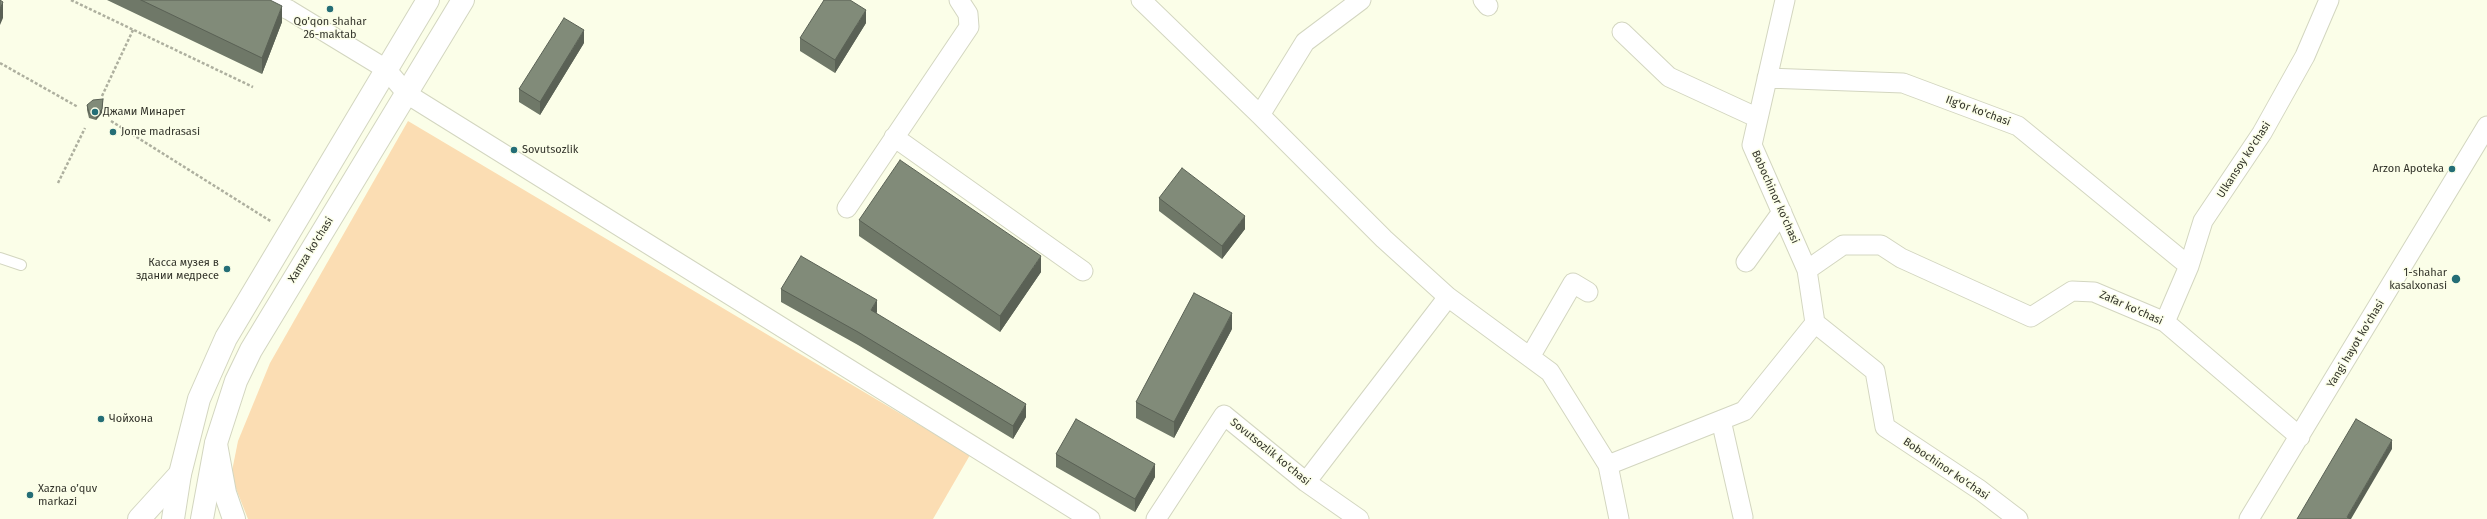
<!DOCTYPE html>
<html>
<head>
<meta charset="utf-8">
<style>
  body { margin:0 }
  canvas { display:block; background:#fbfee8 }
</style>
</head>
<body>
<canvas width="2487" height="519"></canvas>
<script>
const c = document.querySelector('canvas').getContext('2d');
c.lineJoin = 'round';
function fillPath(path, color) { c.fillStyle = color; c.fill(path, 'evenodd'); }
const toPath = rows => new Path2D(rows.map(r => 'M' + r).join(''));
function stroke(path, color, width, dash) { c.strokeStyle = color; c.lineWidth = width; c.lineCap = dash ? 'butt' : 'round'; c.setLineDash(dash || []); c.stroke(path); }
function drawText(font, color, halo, rows, align = 'center') {
  c.font = font + ' "Fira Sans",sans-serif'; c.lineWidth = 3; c.setLineDash([]); c.textBaseline = 'middle'; c.strokeStyle = halo; c.fillStyle = color; for (const [text, x, y, turn = 0] of rows) {
    c.save(); c.translate(x, y); c.rotate((+turn || 0) * Math.PI / 180); c.textAlign = isNaN(turn) ? turn : align; if (halo) c.strokeText(text, 0, 0); c.fillText(text, 0, 0); c.restore();
  }
}
const green = toPath([
  [408,121,970,455,933,519,248,519,231,476,238,441,270,363]
]);
const path = toPath([
  [71,0,253,87],
  [0,63,78,107],
  [102,96,133,30],
  [111,121,272,222],
  [58,183,85,128]
]);
const service = toPath([
  [0,258,21,265]
]);
const minor = toPath([
  [267,0,289,10,386,69,407,94,1090,519],
  [1141,0,1260,115,1384,239,1448,297,1550,372,1608,465,1619,519],
  [1483,0,1488,6],
  [1785,0,1752,145,1807,270,1815,323,1875,371,1885,427,1980,490,2018,519],
  [1622,32,1669,77,1758,118],
  [1767,78,1903,83,2018,126,2189,266],
  [1260,115,1305,42,1361,0],
  [894,137,1083,271],
  [847,208,969,27,968,14,959,0],
  [1746,262,1782,212],
  [1807,270,1843,245,1881,245,1901,258,2031,317,2072,291,2094,292,2165,322,2300,437],
  [2165,322,2189,266,2203,221,2262,133,2305,56,2329,0],
  [1530,357,1573,283,1588,292],
  [1721,420,1743,517],
  [1608,465,1744,411,1815,323],
  [1306,482,1448,297],
  [1156,519,1224,415,1306,482,1359,519],
  [2249,519,2487,126]
]);
const secondary = toPath([
  [216,444,225,493,234,519],
  [139,519,180,474]
]);
const primary = toPath([
  [173,519,180,474,199,399,226,338,428,0],
  [202,519,216,443,236,381,251,350,463,0]
]);
const wall = toPath([
  [107,0,270,0,282,22,262,74],
  [866,23,835,73,800,51,800,38],
  [584,43,540,115,519,102,519,89],
  [87,105,102,113,96,120,89,118,87,110],
  [1159,198,1245,229,1222,259,1159,211],
  [859,220,1041,272,1000,332,859,236],
  [781,289,877,312,876,313,1026,417,1013,439,858,345,781,302],
  [1232,329,1174,438,1136,418,1136,402],
  [1056,454,1155,477,1135,512,1056,467]
]);
const shadedWall = toPath([
  [3,2,3,18,0,25,0,9],
  [282,6,282,22,262,74,262,58],
  [866,10,866,23,835,73,835,60],
  [584,30,584,43,540,115,540,102],
  [103,99,102,113,96,120,96,116],
  [1245,216,1245,229,1222,259,1222,246],
  [1041,256,1041,272,1000,332,1000,316],
  [877,300,877,312,871,323,871,310],
  [1232,313,1232,329,1174,438,1174,422],
  [1026,404,1026,417,1013,439,1013,426],
  [2392,440,2392,449,2351,519,2347,519,2347,517],
  [1155,464,1155,477,1135,512,1135,499]
]);
const building = toPath([
  [0,0,3,2,0,9,0,0],
  [141,0,270,0,282,6,262,58,141,0],
  [824,0,850,0,866,10,835,60,800,38,824,0],
  [564,18,584,30,540,102,519,89,564,18],
  [103,99,102,109,96,116,89,113,87,105,93,100,103,99],
  [900,160,1041,256,1000,316,859,220,900,160],
  [1182,168,1245,216,1222,246,1159,198,1182,168],
  [801,256,877,300,871,310,1026,404,1013,426,858,332,781,289,801,256],
  [1194,293,1232,313,1174,422,1136,402,1194,293],
  [1076,419,1155,464,1135,499,1056,454,1076,419],
  [2356,419,2392,440,2347,517,2350,519,2297,519,2356,419]
]);
const markers = [
  [330,9,4,"#246e76"],
  [95,112,4,"#246e76"],
  [113,132,4,"#246e76"],
  [514,150,4,"#246e76"],
  [2452,169,4,"#246e76"],
  [227,269,4,"#246e76"],
  [2456,279,5,"#246e76"],
  [101,419,4,"#246e76"],
  [30,495,4,"#246e76"]
];
const poiNames = [
  ["Qo'qon shahar",330,22,"center"],
  ["26-maktab",330,35,"center"],
  ["Джами Минарет",103,112],
  ["Jome madrasasi",121,132],
  ["Sovutsozlik",522,150],
  ["Arzon Apoteka",2444,169,"right"],
  ["Касса музея в",219,263,"right"],
  ["здании медресе",219,276,"right"],
  ["1-shahar",2447,273,"right"],
  ["kasalxonasi",2447,286,"right"],
  ["Чойхона",109,419],
  ["Xazna o’quv",38,489],
  ["markazi",38,502]
];
const streetNames = [
  ["Ilg'or ko'chasi",1978,111,20],
  ["Ulkansoy ko'chasi",2244,160,-57],
  ["Bobochinor ko'chasi",1775,197,66],
  ["Xamza ko'chasi",311,250,-58],
  ["Zafar ko'chasi",2131,308,24],
  ["Yangi hayot ko'chasi",2356,344,-59],
  ["Sovutsozlik ko'chasi",1270,452,39],
  ["Bobochinor ko'chasi",1946,469,34]
];
fillPath(green, '#fbddb3');
stroke(service, '#d3d6c0', 12);
stroke(minor, '#d3d6c0', 21);
stroke(secondary, '#d3d6c0', 24);
stroke(primary, '#d3d6c0', 24);
stroke(path, '#aeb09f', 2.5, [3, 2]);
stroke(service, '#fff', 10);
stroke(minor, '#fff', 19);
stroke(secondary, '#fff', 22);
stroke(primary, '#fff', 22);
fillPath(wall, '#6f7868');
fillPath(shadedWall, '#5a6155');
fillPath(building, '#818b79');
stroke(building, '#5a6155', 1);
for (const [x, y, r, color] of markers) { const dot = new Path2D(); dot.arc(x, y, r, 0, 2 * Math.PI); c.fillStyle = color; c.fill(dot); stroke(dot, '#fbfee8', 1.5); }
drawText('11px', '#32332a', '#fbfee8', poiNames, 'left');
drawText('11px', '#32332a', '#fbfee8', streetNames);
</script>
</body>
</html>
